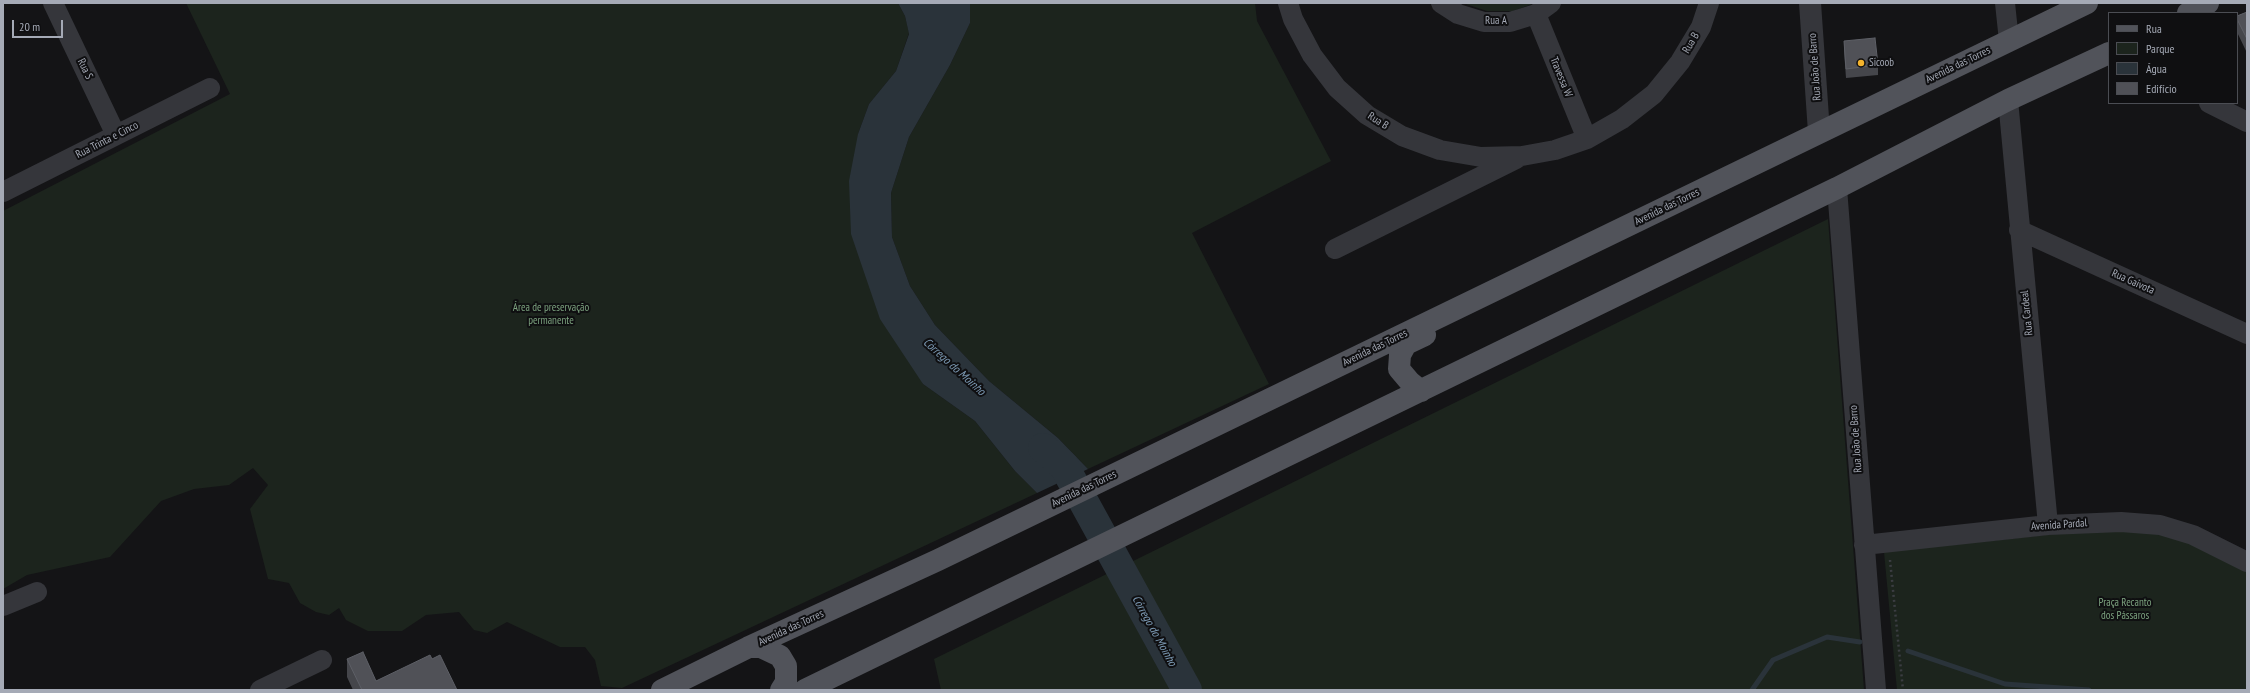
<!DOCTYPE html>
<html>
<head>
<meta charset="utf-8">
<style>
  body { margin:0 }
  #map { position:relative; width:2250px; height:693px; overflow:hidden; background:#141416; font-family:"PT Sans Narrow",sans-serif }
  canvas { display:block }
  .frame { position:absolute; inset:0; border:4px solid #a5aab6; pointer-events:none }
  .legend { position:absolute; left:2108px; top:12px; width:130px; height:92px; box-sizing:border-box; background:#0f0f11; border:1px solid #4b4d53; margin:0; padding:5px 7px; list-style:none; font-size:12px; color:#a5aab6 }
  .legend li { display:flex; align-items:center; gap:8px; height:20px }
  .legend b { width:20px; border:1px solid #4b4d53 }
  .scale { position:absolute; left:12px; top:20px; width:51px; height:18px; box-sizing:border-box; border:2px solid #a5aab6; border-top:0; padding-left:5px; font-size:12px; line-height:14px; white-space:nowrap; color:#a5aab6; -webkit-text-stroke:3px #0f0f11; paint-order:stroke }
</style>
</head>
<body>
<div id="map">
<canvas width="2250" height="693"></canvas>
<div class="frame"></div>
<ul class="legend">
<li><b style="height:5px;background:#51535a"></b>Rua</li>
<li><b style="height:11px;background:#1c241d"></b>Parque</li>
<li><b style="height:11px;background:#2a333a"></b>Água</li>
<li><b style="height:11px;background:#505157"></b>Edifício</li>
</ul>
<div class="scale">20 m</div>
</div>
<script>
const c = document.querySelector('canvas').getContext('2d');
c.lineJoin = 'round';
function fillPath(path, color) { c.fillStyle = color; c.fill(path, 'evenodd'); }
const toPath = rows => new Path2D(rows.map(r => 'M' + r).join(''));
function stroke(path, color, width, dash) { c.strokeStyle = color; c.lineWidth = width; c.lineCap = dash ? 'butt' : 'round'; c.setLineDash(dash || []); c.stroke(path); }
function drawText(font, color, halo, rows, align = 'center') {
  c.font = font + ' "PT Sans Narrow",sans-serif'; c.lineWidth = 4; c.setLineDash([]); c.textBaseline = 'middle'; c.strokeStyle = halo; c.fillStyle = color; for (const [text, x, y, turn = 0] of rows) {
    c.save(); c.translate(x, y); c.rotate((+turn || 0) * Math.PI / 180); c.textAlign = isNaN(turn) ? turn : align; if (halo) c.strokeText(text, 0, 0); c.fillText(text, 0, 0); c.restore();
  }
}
const green = toPath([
  [186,3,898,3,905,16,909,33,896,71,869,104,858,134,923,384,975,421,1015,471,1037,493,622,688,601,686,595,660,585,647,560,647,507,622,487,633,474,630,459,612,426,615,402,631,368,631,346,620,339,608,329,615,316,612,300,603,289,583,268,579,250,509,268,485,253,468,229,485,194,489,161,501,110,557,27,575,3,589,3,211,230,94],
  [970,3,1255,3,1257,21,1331,161,1192,233,1269,384,1088,469,1058,438,989,381,935,325,910,286,892,237,891,193,909,137,950,65,970,23],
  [1463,3,1535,3,1513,11,1487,11],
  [1828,219,1864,690,941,690,934,659],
  [2121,527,2158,530,2247,566,2247,690,1897,690,1884,552]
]);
const water = toPath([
  [898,3,970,3,970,23,950,65,909,137,891,193,892,237,910,286,935,325,989,381,1058,438,1088,469,1037,493,1015,471,975,421,923,384,880,319,851,234,849,181,858,134,869,104,896,71,909,34,905,16]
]);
const stream = toPath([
  [1908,651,2005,684,2089,690],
  [1752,690,1773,660,1827,637,1860,642]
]);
const river = toPath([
  [1043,448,1064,466,1187,690]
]);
const path = toPath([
  [1890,560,1903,690]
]);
const minor = toPath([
  [53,3,116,135],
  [1288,3,1293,19,1312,55,1337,88,1367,115,1402,136,1440,150,1481,157,1522,156,1555,150,1587,139,1622,119,1654,94,1680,62,1701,27,1709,3],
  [1441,3,1458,14,1484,22,1510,22,1536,14,1551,3],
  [2005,3,2009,41],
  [1536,14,1587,139],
  [2008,100,2048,525],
  [2209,103,2247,122],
  [1837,188,1876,690],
  [3,192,210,88],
  [2019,230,2247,334],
  [1335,249,1516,159],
  [1864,545,2048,525,2121,522,2160,525,2193,535,2247,562],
  [3,606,37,592],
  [260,690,322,660]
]);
const tertiary = toPath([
  [1810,3,1819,132]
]);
const primary = toPath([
  [2188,13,2208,3],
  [1421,391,1410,382,1399,369,1400,355,1406,344,1425,335],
  [749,647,761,647,780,656,786,666,786,682,781,690],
  [662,690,749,647,938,560,2087,3],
  [805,690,1837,188,2008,100,2109,53]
]);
const wall = toPath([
  [2247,12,2247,53,2237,32,2237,16],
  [1844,41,1878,65,1878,75,1846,78,1844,51],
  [347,659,376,681,432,659,457,690,353,690,347,677]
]);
const building = toPath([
  [2247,12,2247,39,2237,19,2237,16,2247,12],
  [1875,38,1878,65,1846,69,1844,41,1875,38],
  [363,652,376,681,430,655,432,659,440,655,457,690,362,690,347,659,363,652]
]);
const markers = [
  [1861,63,4,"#f5b42d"]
];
const streetNames = [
  ["Rua A",1496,21],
  ["Rua B",1691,43,-60],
  ["Avenida das Torres",1958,65,-26],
  ["Rua João de Barro",1815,67,-94],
  ["Rua S",85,69,64],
  ["Travessa W",1561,77,68],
  ["Rua B",1378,121,32],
  ["Rua Trinta e Cinco",107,140,-27],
  ["Avenida das Torres",1667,207,-26],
  ["Rua Gaivota",2133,282,24],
  ["Rua Cardeal",2027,313,-96],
  ["Avenida das Torres",1375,348,-26],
  ["Rua João de Barro",1856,439,-94],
  ["Avenida das Torres",1084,489,-26],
  ["Avenida Pardal",2059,525,-4],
  ["Avenida das Torres",791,628,-25]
];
const poiNames = [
  ["Sicoob",1869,63]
];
const parkNames = [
  ["Área de preservação",551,308],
  ["permanente",551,321],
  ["Praça Recanto",2125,603],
  ["dos Pássaros",2125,616]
];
const waterNames = [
  ["Córrego do Moinho",954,367,42],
  ["Córrego do Moinho",1154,631,61]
];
fillPath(green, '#1c241d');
fillPath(water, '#2a333a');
stroke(stream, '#2a333a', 5);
stroke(river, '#2a333a', 30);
stroke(path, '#3b3d42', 2.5, [2, 3]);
stroke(minor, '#35363b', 20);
stroke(tertiary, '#35363b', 22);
stroke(primary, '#51535a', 22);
fillPath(wall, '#45464b');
fillPath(building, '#505157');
stroke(building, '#5d5f66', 1);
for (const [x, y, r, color] of markers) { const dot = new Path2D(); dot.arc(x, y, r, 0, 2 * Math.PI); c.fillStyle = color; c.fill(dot); stroke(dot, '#0f0f11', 1.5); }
drawText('11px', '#a5aab6', '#0f0f11', streetNames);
drawText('11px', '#a5aab6', '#0f0f11', poiNames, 'left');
drawText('11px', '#7ca27f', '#0f0f11', parkNames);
drawText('italic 12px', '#7b98b2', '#0f0f11', waterNames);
</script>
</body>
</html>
